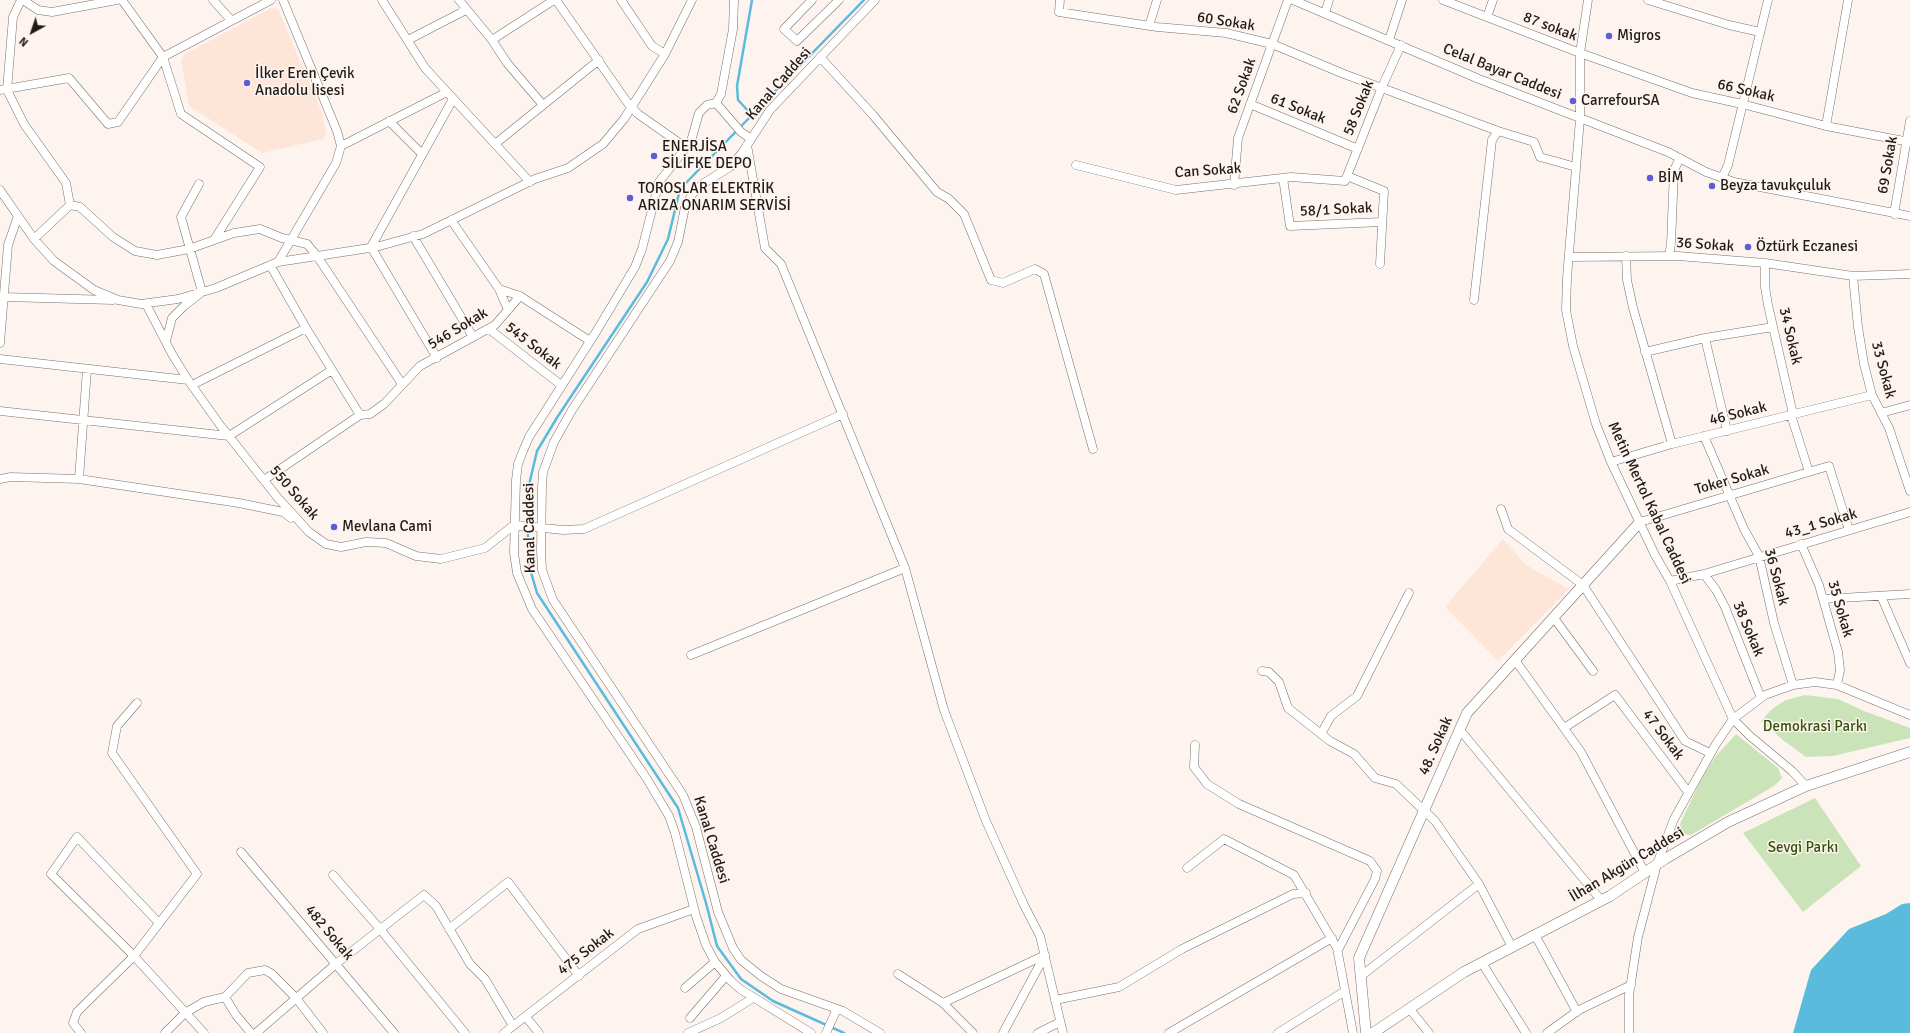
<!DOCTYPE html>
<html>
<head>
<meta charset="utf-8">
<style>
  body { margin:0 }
  #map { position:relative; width:1910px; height:1033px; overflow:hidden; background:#fef4ef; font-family:Signika,sans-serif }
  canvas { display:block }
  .north { position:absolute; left:12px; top:12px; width:40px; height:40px; -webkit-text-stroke:3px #fef4ef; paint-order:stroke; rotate:220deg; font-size:11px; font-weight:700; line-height:16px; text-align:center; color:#211b18 }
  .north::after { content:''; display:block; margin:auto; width:14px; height:18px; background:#211b18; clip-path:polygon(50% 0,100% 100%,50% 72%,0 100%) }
</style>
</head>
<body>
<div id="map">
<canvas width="1910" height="1033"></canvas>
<div class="north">N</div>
</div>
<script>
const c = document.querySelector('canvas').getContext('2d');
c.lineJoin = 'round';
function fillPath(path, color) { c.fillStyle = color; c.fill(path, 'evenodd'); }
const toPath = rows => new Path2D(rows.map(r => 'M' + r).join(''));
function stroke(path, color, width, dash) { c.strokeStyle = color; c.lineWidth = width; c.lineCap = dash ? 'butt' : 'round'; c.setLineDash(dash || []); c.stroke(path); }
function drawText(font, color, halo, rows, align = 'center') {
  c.font = font + ' Signika,sans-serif'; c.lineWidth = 3; c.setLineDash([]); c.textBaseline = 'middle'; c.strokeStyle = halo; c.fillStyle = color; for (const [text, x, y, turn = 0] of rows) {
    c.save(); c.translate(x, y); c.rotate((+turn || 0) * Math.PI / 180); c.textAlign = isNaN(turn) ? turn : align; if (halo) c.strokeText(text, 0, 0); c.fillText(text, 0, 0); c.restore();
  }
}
const built = toPath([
  [271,8,278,9,323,115,326,133,323,139,262,153,189,106,181,60,185,54],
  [1503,539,1526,565,1569,589,1498,661,1445,607]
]);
const green = toPath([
  [1805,695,1838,699,1864,711,1910,728,1910,738,1833,756,1806,757,1784,741,1761,721,1772,709,1786,700],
  [1736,734,1778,768,1782,778,1774,786,1691,835,1682,834,1680,824,1701,780,1715,757],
  [1815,798,1861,866,1803,912,1743,833]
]);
const water = toPath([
  [1910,903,1910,1033,1793,1033,1811,970,1849,929,1886,914,1902,904]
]);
const stream = toPath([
  [751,114,738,100,737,86,752,0],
  [528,516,529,485,537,451,558,416,647,282,668,239,680,189,864,0],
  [528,529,528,562,537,593,678,808,706,903,717,946,741,979,773,1001,844,1033]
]);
const minor = toPath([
  [21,0,13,17,7,90,24,124,66,183,70,205],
  [23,0,38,10,52,12,117,0],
  [122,0,163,57,181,114,260,167,214,240],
  [213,0,231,20],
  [382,0,425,68,530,182],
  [459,0,492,40,507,63,543,105],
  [556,0,627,102,638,114,685,147],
  [621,0,652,46,665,54],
  [812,0,784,29,797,41,839,0],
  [875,0,770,110,742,153,730,167,704,183,693,193,685,207,678,242,670,261,572,410,554,442,543,472,542,487,541,551,542,570,553,600,683,795,696,827,718,912,733,948,741,960,761,976,781,989,843,1011,880,1033],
  [1060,0,1059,12,1157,27,1226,33,1272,44,1344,74,1498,131,1492,140,1474,300],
  [1293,0,1479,79,1668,152,1706,172,1734,182,1910,216],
  [1443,0,1580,53,1692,93,1742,104,1826,126,1910,142],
  [1588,0,1580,53,1580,119,1567,278,1566,310,1573,346,1596,424,1611,462,1655,555,1670,581,1733,719,1750,736,1792,771,1806,786],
  [1648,0,1729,25,1760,32],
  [1325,13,1329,0],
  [1487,17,1493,0],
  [1149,26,1157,0],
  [408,40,466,10],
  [492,40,554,0],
  [1389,40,1402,0],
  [820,57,873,115,937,192,949,199,964,214,991,280,1003,283,1035,269,1044,274,1093,449],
  [0,90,69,78,108,124,118,122,163,57,271,0],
  [716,103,721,94,733,29,734,0],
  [1250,104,1358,149],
  [389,121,422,154],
  [1826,126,1848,0],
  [1498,131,1534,142,1540,157,1576,167],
  [751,139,741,132,716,103,707,105,699,113,691,141,659,182,642,249,635,267,596,332,529,437,523,451,518,464,516,480,514,553,517,573,532,609,647,779,669,816,675,833,696,916,706,945,715,962,730,980,740,989,811,1033],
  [495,144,599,60],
  [747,145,765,248,781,264,905,568,944,710,986,821,1024,905,1040,936,1063,1033],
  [341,146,447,92],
  [1076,165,1176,190,1291,177,1345,181,1382,87,1401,45],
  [1347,176,1384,191,1380,264],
  [1283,178,1290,226,1382,222],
  [1722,178,1728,165,1768,0],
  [1234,185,1238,138,1288,0],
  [0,190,34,239,54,261,94,290,118,300,141,304,178,299,216,288,278,262,376,247,423,234,535,179,568,168,603,144,624,119,665,54,692,0],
  [1894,214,1910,121],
  [451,220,499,289,508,310],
  [413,236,473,337],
  [34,239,70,205,80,207,113,237,135,251,157,255,189,249,234,233,260,229,282,238,307,244,317,256,402,384],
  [1626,256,1627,280,1633,308,1672,444],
  [1669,256,1671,244,1674,170,1680,158],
  [1569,257,1678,256,1765,263,1853,276,1910,274],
  [278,262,336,163,341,146,337,131,283,0],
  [1765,263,1765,287,1768,305,1793,414],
  [1853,276,1858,327,1864,364,1872,395,1889,428,1910,491],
  [499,289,520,296],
  [4,297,113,300],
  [146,304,172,354,188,380,220,425,278,498,309,532,326,544,341,547,366,542,386,543,416,556,441,559,485,548,514,525,563,530,584,529,843,414],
  [489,329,561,385],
  [1705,338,1727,431],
  [166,341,172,318,184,306,202,292,181,217,199,184],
  [0,343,8,245,18,216],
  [1645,352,1705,338,1773,327],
  [437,358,371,247,453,99],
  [0,359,188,380],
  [192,385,306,328,270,265],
  [0,411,229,436,332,370],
  [1881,413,1910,405],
  [360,415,370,414,384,404,420,366,495,325,520,296,590,341],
  [1791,415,1809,472],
  [1704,436,1744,529,1759,556,1774,623,1793,685],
  [1611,462,1672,444,1872,395],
  [0,479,11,477,79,479,239,503,283,512,291,518],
  [79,479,87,369],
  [264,480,360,415,306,328],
  [1501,509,1508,529,1583,585,1685,741,1710,753],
  [1640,522,1829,466,1849,530],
  [1801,544,1819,585,1838,652,1840,670,1837,685],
  [1704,574,1716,590,1725,607,1761,698],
  [1670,581,1704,574,1910,512],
  [1881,596,1910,663],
  [1823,599,1910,594],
  [1554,618,1593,671],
  [691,655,905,568],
  [1515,660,1581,752,1645,873],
  [1262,671,1269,672,1279,682,1288,708,1330,741,1354,754,1375,778,1396,784,1435,821,1479,884,1512,947],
  [1564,728,1615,695,1688,792],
  [1460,730,1601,900],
  [1321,734,1331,716,1357,696,1409,593],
  [1195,745,1194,767,1207,784,1239,804,1370,861,1377,871,1375,879,1338,950],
  [241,852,394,1033],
  [1187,868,1224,839,1294,875,1337,948,1353,1033],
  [333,875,380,929,465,1033],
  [159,923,77,837,51,874,134,956,204,1033],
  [449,929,508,882,579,976],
  [1535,935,1577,1012],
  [1482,963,1526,1033],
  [898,974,943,1003,973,1033],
  [1361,976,1479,884],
  [685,988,715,962],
  [225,997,236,1015,251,1033],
  [1055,1000,1119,987,1182,949,1293,894,1306,893],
  [943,1003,1045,955],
  [1409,1008,1429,1033],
  [526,1017,539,1033],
  [690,1018,726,976],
  [81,1033,73,1023,77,1012,134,956,197,874,112,753,117,726,137,703],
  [165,1033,185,1013,204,1002,225,997,248,973,265,970,272,974,296,998,323,1033],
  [256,1033,337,963,424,895,436,906,470,964,485,979,513,1026],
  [504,1033,638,929,694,909],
  [688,1033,721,1018,753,998],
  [826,1033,837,1009],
  [1003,1033,1045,955],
  [1038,1033,1060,1022],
  [1169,1033,1332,938],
  [1278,1033,1345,991],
  [1547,1033,1579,1010,1631,985],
  [1629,1033,1629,995,1638,937,1657,864,1674,819,1716,744,1733,719,1765,695,1793,685,1815,682,1837,685,1910,715]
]);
const major = toPath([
  [1366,1033,1359,958,1467,713,1640,522],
  [1373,1033,1464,972,1610,896,1665,859,1728,822,1806,786,1910,752]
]);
const markers = [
  [1609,36,4,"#5c5dd5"],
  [247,83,4,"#5c5dd5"],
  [1573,101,4,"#5c5dd5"],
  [654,156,4,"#5c5dd5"],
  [1650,178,4,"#5c5dd5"],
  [1712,186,4,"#5c5dd5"],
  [630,198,4,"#5c5dd5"],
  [1748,247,4,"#5c5dd5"],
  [334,527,4,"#5c5dd5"]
];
const streetNames = [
  ["60 Sokak",1226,22,9],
  ["87 sokak",1550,27,21],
  ["Celal Bayar Caddesi",1502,72,22],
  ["Kanal Caddesi",779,84,-49],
  ["62 Sokak",1242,86,-70],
  ["66 Sokak",1746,91,13],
  ["58 Sokak",1359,108,-68],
  ["61 Sokak",1298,109,22],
  ["69 Sokak",1888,165,-80],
  ["Can Sokak",1208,171,-4],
  ["58/1 Sokak",1336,210,-3],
  ["36 Sokak",1705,245,4],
  ["546 Sokak",458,329,-31],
  ["34 Sokak",1790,336,77],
  ["545 Sokak",533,346,38],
  ["33 Sokak",1883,370,75],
  ["46 Sokak",1738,414,-14],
  ["Toker Sokak",1732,480,-16],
  ["550 Sokak",294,493,49],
  ["Metin Mertol Kabal Caddesi",1649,503,65],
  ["43_1 Sokak",1821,524,-16],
  ["Kanal Caddesi",530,528,-91],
  ["36 Sokak",1776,577,75],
  ["35 Sokak",1840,609,74],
  ["38 Sokak",1748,629,67],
  ["47 Sokak",1663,735,53],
  ["48. Sokak",1436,746,-66],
  ["Kanal Caddesi",711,840,73],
  ["İlhan Akgün Caddesi",1627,865,-31],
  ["482 Sokak",329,933,50],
  ["475 Sokak",586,952,-38]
];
const poiNames = [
  ["Migros",1617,36],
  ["İlker Eren Çevik",255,74],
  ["Anadolu lisesi",255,91],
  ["CarrefourSA",1581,101],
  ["ENERJİSA",662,147],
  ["SİLİFKE DEPO",662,164],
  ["BİM",1658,178],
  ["Beyza tavukçuluk",1720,186],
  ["TOROSLAR ELEKTRİK",638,189],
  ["ARIZA ONARIM SERVİSİ",638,206],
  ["Öztürk Eczanesi",1756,247],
  ["Mevlana Cami",342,527]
];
const parkNames = [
  ["Demokrasi Parkı",1815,727],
  ["Sevgi Parkı",1803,848]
];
fillPath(built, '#fde5d8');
fillPath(green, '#cbe3b9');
fillPath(water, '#5bbbdc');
stroke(stream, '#5bbbdc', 2.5);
stroke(minor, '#7d6e67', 9);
stroke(major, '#7d6e67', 11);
stroke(minor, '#fff', 8);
stroke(major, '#fff', 10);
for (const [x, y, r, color] of markers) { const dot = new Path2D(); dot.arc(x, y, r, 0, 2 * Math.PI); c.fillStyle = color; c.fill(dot); stroke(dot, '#fef4ef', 1.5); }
drawText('15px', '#211b18', '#fef4ef', streetNames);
drawText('15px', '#211b18', '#fef4ef', poiNames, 'left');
drawText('15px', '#315309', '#fef4ef', parkNames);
</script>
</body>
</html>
